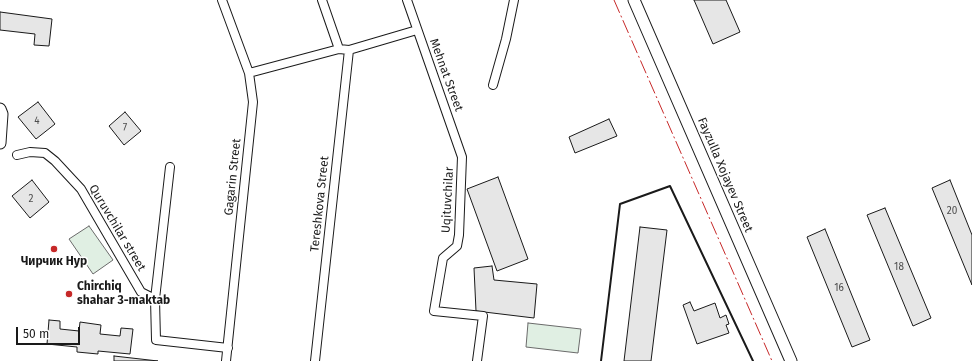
<!DOCTYPE html>
<html>
<head>
<meta charset="utf-8">
<style>
  body { margin:0 }
  #map { position:relative; width:972px; height:361px; overflow:hidden; background:#fff; font-family:"Fira Sans",sans-serif }
  canvas { display:block }
  .scale { position:absolute; left:16px; top:327px; width:64px; height:18px; box-sizing:border-box; border:2px solid #1a1a1a; border-top:0; padding-left:5px; font-size:12px; line-height:14px; white-space:nowrap; color:#1a1a1a; -webkit-text-stroke:3px #fff; paint-order:stroke }
</style>
</head>
<body>
<div id="map">
<canvas width="972" height="361"></canvas>
<div class="scale">50 m</div>
</div>
<script>
const c = document.querySelector('canvas').getContext('2d');
c.lineJoin = 'round';
function fillPath(path, color) { c.fillStyle = color; c.fill(path, 'evenodd'); }
const toPath = rows => new Path2D(rows.map(r => 'M' + r).join(''));
function stroke(path, color, width, dash) { c.strokeStyle = color; c.lineWidth = width; c.lineCap = dash ? 'butt' : 'round'; c.setLineDash(dash || []); c.stroke(path); }
function drawText(font, color, halo, rows, align = 'center') {
  c.font = font + ' "Fira Sans",sans-serif'; c.lineWidth = 3; c.setLineDash([]); c.textBaseline = 'middle'; c.strokeStyle = halo; c.fillStyle = color; for (const [text, x, y, turn = 0] of rows) {
    c.save(); c.translate(x, y); c.rotate((+turn || 0) * Math.PI / 180); c.textAlign = isNaN(turn) ? turn : align; if (halo) c.strokeText(text, 0, 0); c.fillText(text, 0, 0); c.restore();
  }
}
const green = toPath([
  [89,226,113,260,93,274,69,239,89,226],
  [528,323,581,329,578,353,526,347,528,323]
]);
const building = toPath([
  [694,0,726,0,740,32,713,44,694,0],
  [0,12,52,19,49,46,34,45,35,34,0,30,0,12],
  [38,102,55,124,36,139,18,117,38,102],
  [125,112,141,131,124,145,109,126,125,112],
  [609,119,617,136,575,153,569,137,609,119],
  [498,177,528,259,497,271,467,189,498,177],
  [32,180,49,202,30,218,12,196,32,180],
  [950,180,972,235,972,285,932,188,950,180],
  [885,208,931,318,913,326,867,215,885,208],
  [640,227,667,230,651,361,624,361,640,227],
  [825,229,870,340,852,347,807,237,825,229],
  [492,266,494,280,537,284,534,318,476,311,474,268,492,266],
  [690,302,694,311,715,303,720,318,726,315,729,324,726,325,729,333,697,344,683,305,690,302],
  [49,320,60,321,60,329,79,331,80,322,101,325,100,334,120,336,121,328,133,329,130,354,98,351,98,354,77,352,77,347,47,344,49,320],
  [114,356,158,361,114,361,114,356]
]);
const street = toPath([
  [222,0,249,73,253,102,226,361],
  [322,0,339,49],
  [407,0,462,157,459,235,457,246,443,258,434,311,483,316,477,361],
  [249,73,339,49,349,50,417,30],
  [493,85,506,39,514,0],
  [17,155,30,152,45,153,55,161,81,189,141,292,155,299],
  [170,167,155,299,156,340,228,348],
  [315,361,349,50]
]);
const secondary = toPath([
  [634,0,791,361],
  [0,109,2,114,0,143]
]);
const wall = toPath([
  [601,361,620,204,670,186,753,361]
]);
const power = toPath([
  [614,0,772,361]
]);
const markers = [
  [54,249,4,"#c62828"],
  [69,294,4,"#c62828"]
];
const numberNames = [
  ["4",37,121],
  ["7",125,128],
  ["2",31,199],
  ["20",952,211],
  ["18",899,267],
  ["16",839,288]
];
const streetNames = [
  ["Mehnat Street",446,75,70],
  ["Fayzulla Xojayev Street",725,175,67],
  ["Gagarin Street",233,177,-84],
  ["Uqituvchilar",448,200,-87],
  ["Tereshkova Street",320,204,-84],
  ["Quruvchilar street",117,228,59]
];
const poiNames = [
  ["Чирчик Нур",54,262],
  ["Chirchiq",77,287,"left"],
  ["shahar 3-maktab",77,301,"left"]
];
fillPath(green, '#e0efe3');
stroke(green, '#6a6a6a', 1);
fillPath(building, '#e6e6e6');
stroke(building, '#1a1a1a', 1);
stroke(street, '#1a1a1a', 10);
stroke(secondary, '#1a1a1a', 13);
stroke(street, '#fff', 8);
stroke(secondary, '#fff', 11);
stroke(wall, '#1a1a1a', 2);
stroke(power, '#c62828', 1, [14, 3, 2, 3]);
for (const [x, y, r, color] of markers) { const dot = new Path2D(); dot.arc(x, y, r, 0, 2 * Math.PI); c.fillStyle = color; c.fill(dot); stroke(dot, '#fff', 1.5); }
drawText('10px', '#4d4d4d', null, numberNames);
drawText('12px', '#1a1a1a', '#fff', streetNames);
drawText('bold 12px', '#1a1a1a', '#fff', poiNames);
</script>
</body>
</html>
